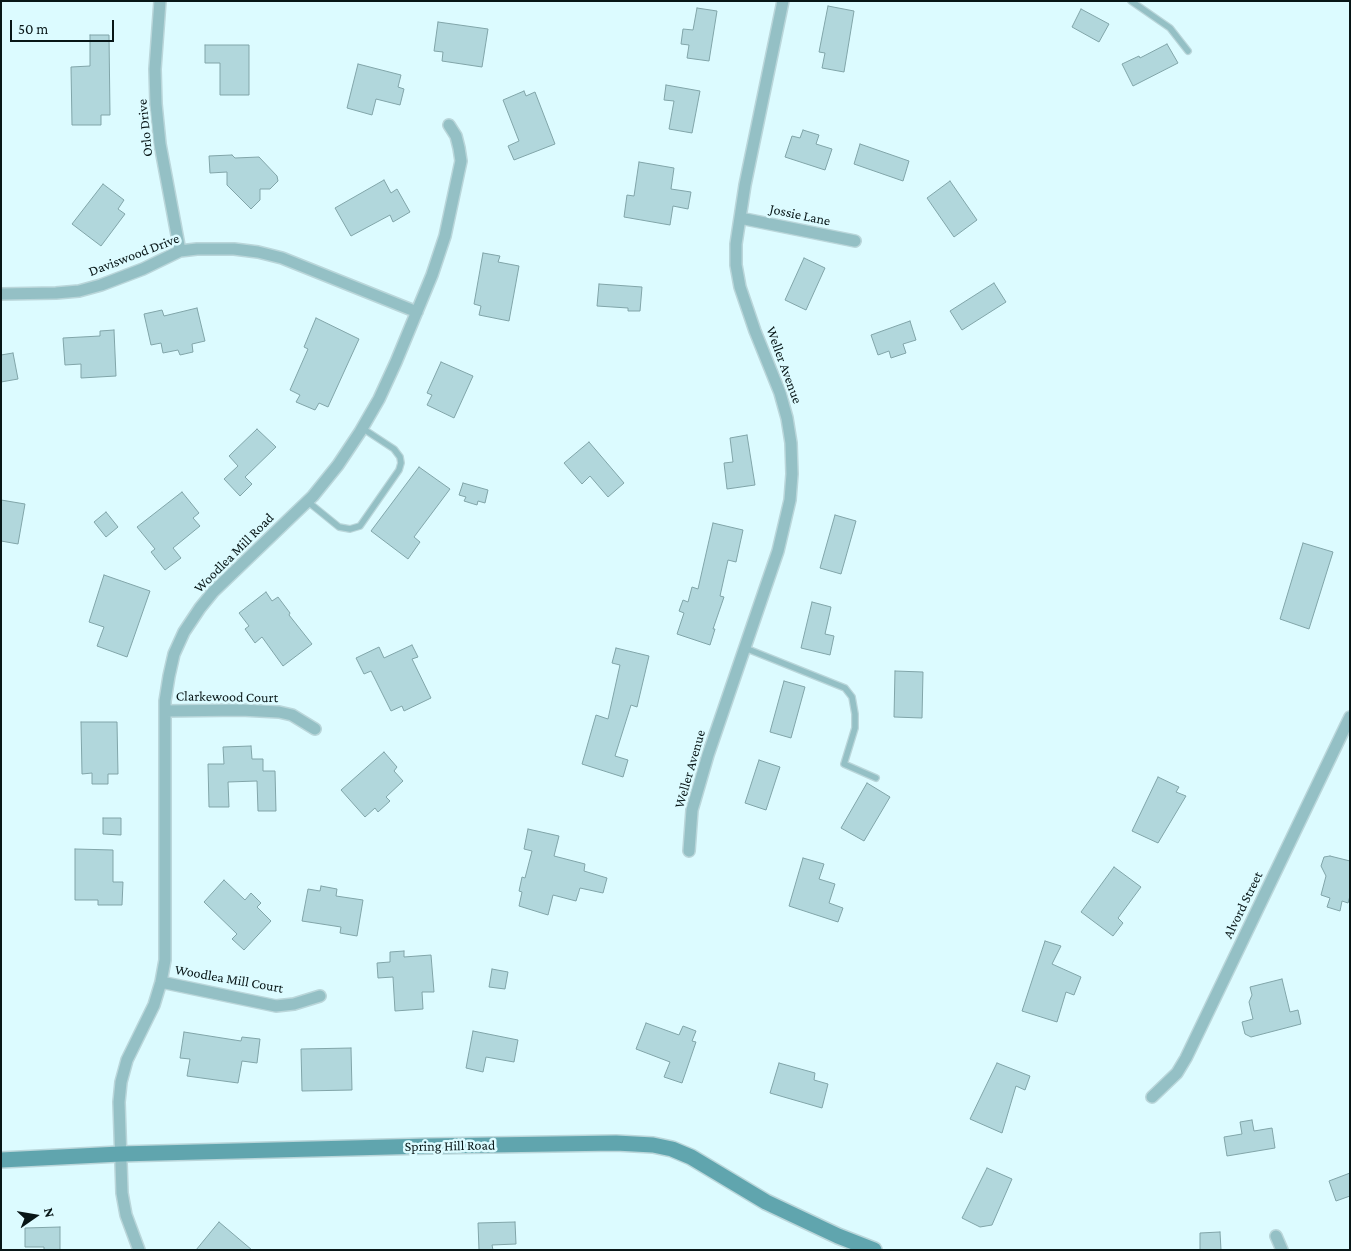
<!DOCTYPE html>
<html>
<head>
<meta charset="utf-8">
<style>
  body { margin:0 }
  #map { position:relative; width:1351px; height:1251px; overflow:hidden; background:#dcfbff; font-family:"Crimson Pro",serif }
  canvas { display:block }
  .frame { position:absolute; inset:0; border:2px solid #081617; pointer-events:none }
  .north { position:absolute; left:10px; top:1191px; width:50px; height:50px; -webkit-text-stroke:4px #dcfbff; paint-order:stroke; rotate:77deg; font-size:14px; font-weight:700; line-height:20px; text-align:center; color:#081617 }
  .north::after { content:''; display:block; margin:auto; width:18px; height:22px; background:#081617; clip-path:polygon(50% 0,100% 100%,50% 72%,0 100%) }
  .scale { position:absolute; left:10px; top:20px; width:104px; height:22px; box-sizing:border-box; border:2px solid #081617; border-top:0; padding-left:6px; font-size:15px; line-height:18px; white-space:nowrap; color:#081617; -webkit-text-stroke:4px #dcfbff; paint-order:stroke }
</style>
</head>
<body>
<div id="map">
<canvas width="1351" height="1251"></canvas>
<div class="frame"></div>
<div class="north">N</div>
<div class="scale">50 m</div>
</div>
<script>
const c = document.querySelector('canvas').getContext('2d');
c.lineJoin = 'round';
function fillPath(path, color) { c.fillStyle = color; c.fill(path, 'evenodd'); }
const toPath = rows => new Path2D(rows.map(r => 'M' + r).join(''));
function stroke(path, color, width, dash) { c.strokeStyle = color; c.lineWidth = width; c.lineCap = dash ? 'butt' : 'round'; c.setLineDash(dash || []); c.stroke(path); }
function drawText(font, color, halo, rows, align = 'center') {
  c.font = font + ' "Crimson Pro",serif'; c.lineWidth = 5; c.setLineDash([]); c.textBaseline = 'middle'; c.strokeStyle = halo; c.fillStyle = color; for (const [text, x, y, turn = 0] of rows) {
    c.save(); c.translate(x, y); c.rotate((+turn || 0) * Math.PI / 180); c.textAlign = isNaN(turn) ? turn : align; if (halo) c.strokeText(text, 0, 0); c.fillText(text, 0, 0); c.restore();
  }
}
const building = toPath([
  [828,6,854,11,844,72,822,68,825,53,819,52,828,6],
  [697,8,717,11,709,61,687,58,689,45,681,44,683,29,693,30,697,8],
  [1081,9,1109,24,1099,42,1072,27,1081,9],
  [438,22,488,29,482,67,442,61,443,52,434,51,438,22],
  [90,35,109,35,110,115,101,115,101,125,72,125,71,67,90,66,90,35],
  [1167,44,1178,63,1133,86,1122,64,1139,56,1140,58,1167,44],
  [205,45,249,45,249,95,220,95,220,63,205,63,205,45],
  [358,64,401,75,398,87,404,89,400,105,376,99,372,115,347,108,358,64],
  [666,85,700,91,692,133,669,129,674,101,664,100,666,85],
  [524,91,526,96,535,92,555,144,514,160,508,146,519,141,503,100,524,91],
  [803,130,819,135,816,144,832,149,825,170,785,157,792,136,800,138,803,130],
  [860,144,909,161,903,181,854,164,860,144],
  [232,155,235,158,259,157,277,176,278,181,270,189,260,189,260,200,251,209,227,185,227,172,210,173,209,156,232,155],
  [639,162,674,168,671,189,691,192,688,209,673,206,670,225,624,217,627,195,634,196,639,162],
  [384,180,391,193,397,189,410,212,393,222,390,215,351,236,335,208,384,180],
  [950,181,977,220,954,237,927,198,950,181],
  [103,184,124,200,118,209,125,214,101,246,72,224,103,184],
  [483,253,500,256,498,262,519,266,509,321,479,315,481,306,474,304,483,253],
  [804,258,825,268,806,310,785,300,804,258],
  [994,283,1006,302,962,330,950,311,994,283],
  [599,284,642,287,640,311,628,311,628,308,597,306,599,284],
  [197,308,205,341,192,344,193,352,180,355,178,350,163,353,161,343,151,345,144,314,162,310,164,316,197,308],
  [316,318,359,339,328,407,319,403,315,410,296,402,300,395,290,390,308,349,304,347,316,318],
  [910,321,916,340,903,344,906,353,891,358,889,351,878,355,871,335,910,321],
  [114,330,116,376,81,378,81,364,65,365,63,338,100,336,100,331,114,330],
  [13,353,18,379,1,382,1,355,13,353],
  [441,362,473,376,454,418,427,405,432,395,427,393,441,362],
  [257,429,276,447,245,477,252,484,240,496,224,479,238,466,229,456,257,429],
  [747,435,755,485,727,489,724,463,733,462,730,438,747,435],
  [589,442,624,483,608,497,590,476,582,484,564,463,589,442],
  [419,467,450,489,414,537,420,542,408,559,371,531,419,467],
  [463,483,488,490,485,503,478,501,477,505,464,501,466,497,459,495,463,483],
  [182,492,199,513,193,518,200,526,173,548,181,558,165,570,151,552,155,549,137,527,182,492],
  [1,500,25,504,18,544,1,541,1,500],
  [106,512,118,527,106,537,94,522,106,512],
  [835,515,856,521,841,574,820,568,835,515],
  [713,523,743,530,736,562,728,560,720,596,724,597,713,629,715,629,710,645,677,634,684,613,679,611,683,600,688,602,692,587,698,589,713,523],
  [1303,543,1333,552,1309,629,1280,619,1303,543],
  [104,575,150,591,127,657,97,646,104,627,89,622,104,575],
  [266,592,272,601,278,597,290,613,289,615,312,644,283,666,262,637,255,643,245,629,249,626,239,613,266,592],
  [812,602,831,607,825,634,834,636,830,655,801,648,812,602],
  [412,645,418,657,412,659,431,698,404,711,402,706,391,711,371,671,364,674,356,658,379,647,384,658,412,645],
  [616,648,649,656,637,707,631,705,615,756,628,760,623,777,582,764,596,715,608,719,620,665,612,663,616,648],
  [895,671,923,672,922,718,894,717,895,671],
  [784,681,805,687,791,738,770,732,784,681],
  [81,722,117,722,118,774,108,774,108,784,92,784,92,773,82,774,81,722],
  [251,746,252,759,263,759,263,771,275,771,276,811,258,811,257,781,228,782,229,807,209,807,208,764,224,764,223,747,251,746],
  [384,752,397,767,394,771,403,781,386,797,390,801,378,812,375,808,365,817,341,790,384,752],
  [759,760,780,767,766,810,745,803,759,760],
  [1158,777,1179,787,1176,792,1186,796,1158,843,1132,831,1158,777],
  [867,783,890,797,864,841,841,828,867,783],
  [103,818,121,818,121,835,103,834,103,818],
  [528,829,559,836,554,856,585,864,584,871,607,878,603,893,580,888,576,901,553,895,548,915,519,906,522,892,519,891,522,877,525,878,532,851,524,849,528,829],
  [75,849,113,850,113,882,123,882,122,905,98,905,98,900,75,900,75,849],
  [1330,856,1350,861,1350,896,1348,903,1342,901,1340,911,1327,907,1330,898,1321,895,1326,876,1321,866,1324,857,1330,856],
  [803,858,824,864,819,879,835,884,829,903,843,908,838,922,789,906,803,858],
  [1114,867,1141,887,1118,918,1123,923,1113,936,1081,912,1114,867],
  [224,880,245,900,251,893,261,903,257,907,271,921,244,950,232,939,237,934,204,902,224,880],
  [321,886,337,889,336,896,363,900,357,936,340,933,341,927,302,921,308,889,320,891,321,886],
  [1045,941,1061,946,1052,964,1081,977,1074,995,1066,992,1057,1022,1022,1011,1045,941],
  [404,951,404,957,431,955,434,992,422,992,423,1009,395,1011,393,977,378,978,377,963,390,962,390,952,404,951],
  [492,969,508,972,505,989,489,987,492,969],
  [1282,979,1290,1012,1298,1010,1301,1024,1251,1037,1245,1034,1242,1022,1253,1019,1249,1002,1252,995,1250,987,1282,979],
  [646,1023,679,1035,683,1026,696,1031,692,1041,696,1042,682,1083,664,1077,670,1062,636,1049,646,1023],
  [473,1031,518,1040,514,1062,486,1057,483,1072,466,1068,473,1031],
  [184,1032,241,1041,242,1037,260,1039,257,1063,242,1061,238,1083,187,1076,190,1059,180,1058,184,1032],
  [351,1048,352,1090,302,1091,301,1049,351,1048],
  [779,1063,815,1073,814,1080,828,1084,822,1108,770,1093,779,1063],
  [997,1063,1030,1076,1025,1090,1016,1086,1002,1133,970,1119,997,1063],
  [1252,1120,1254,1131,1272,1128,1275,1148,1227,1156,1224,1137,1242,1134,1240,1122,1252,1120],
  [987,1168,1012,1179,992,1225,980,1227,962,1218,987,1168],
  [1350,1173,1350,1196,1336,1201,1329,1181,1350,1173],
  [219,1222,252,1250,196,1250,219,1222],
  [515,1222,516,1244,492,1245,493,1250,479,1250,478,1223,515,1222],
  [60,1227,60,1250,44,1250,44,1247,25,1247,25,1228,60,1227],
  [1220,1232,1221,1250,1200,1250,1200,1233,1220,1232]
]);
const lane = toPath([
  [1131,1,1170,28,1188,51],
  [307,501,339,527,350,529,360,526,399,470,401,463,400,457,394,449,362,428],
  [745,648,845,688,852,697,855,714,855,728,844,764,876,778]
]);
const street = toPath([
  [160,1,155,69,156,104,160,144,180,251],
  [740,218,855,241],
  [1,294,56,293,79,291,101,285,143,269,180,251,197,249,234,249,258,252,282,258,417,312],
  [165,711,241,710,279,712,292,715,315,729],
  [689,851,692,810,708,755,778,551,790,500,792,474,791,443,787,418,780,393,755,331,740,287,736,265,736,244,745,185,783,1],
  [161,982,276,1006,294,1004,320,996],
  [1152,1097,1177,1073,1186,1058,1350,717],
  [1276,1236,1282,1250],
  [139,1250,126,1215,122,1193,119,1102,121,1082,127,1060,154,1005,161,982,165,960,165,701,169,676,174,654,184,632,200,608,213,592,313,496,338,465,360,432,379,399,396,362,432,275,445,236,461,161,459,148,456,136,449,125]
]);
const secondary = toPath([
  [1,1160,120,1154,428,1146,616,1143,653,1145,672,1149,691,1157,766,1202,838,1236,874,1250]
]);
const streetNames = [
  ["Orlo Drive",145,128,-96],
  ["Jossie Lane",800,215,12],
  ["Daviswood Drive",134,255,-21],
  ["Weller Avenue",784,365,70],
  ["Woodlea Mill Road",234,553,-45],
  ["Clarkewood Court",227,697,1],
  ["Weller Avenue",690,769,-74],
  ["Alvord Street",1243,905,-64],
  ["Woodlea Mill Court",229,979,10],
  ["Spring Hill Road",450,1146,-1]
];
fillPath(building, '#b1d7dc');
stroke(building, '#81a5a9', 1);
stroke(lane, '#bad6da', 8);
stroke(street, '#bad6da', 14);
stroke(secondary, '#bad6da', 18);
stroke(lane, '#94c0c5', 5.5);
stroke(street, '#94c0c5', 11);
stroke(secondary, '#60a5ae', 15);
drawText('14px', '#081617', '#dcfbff', streetNames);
</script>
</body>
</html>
